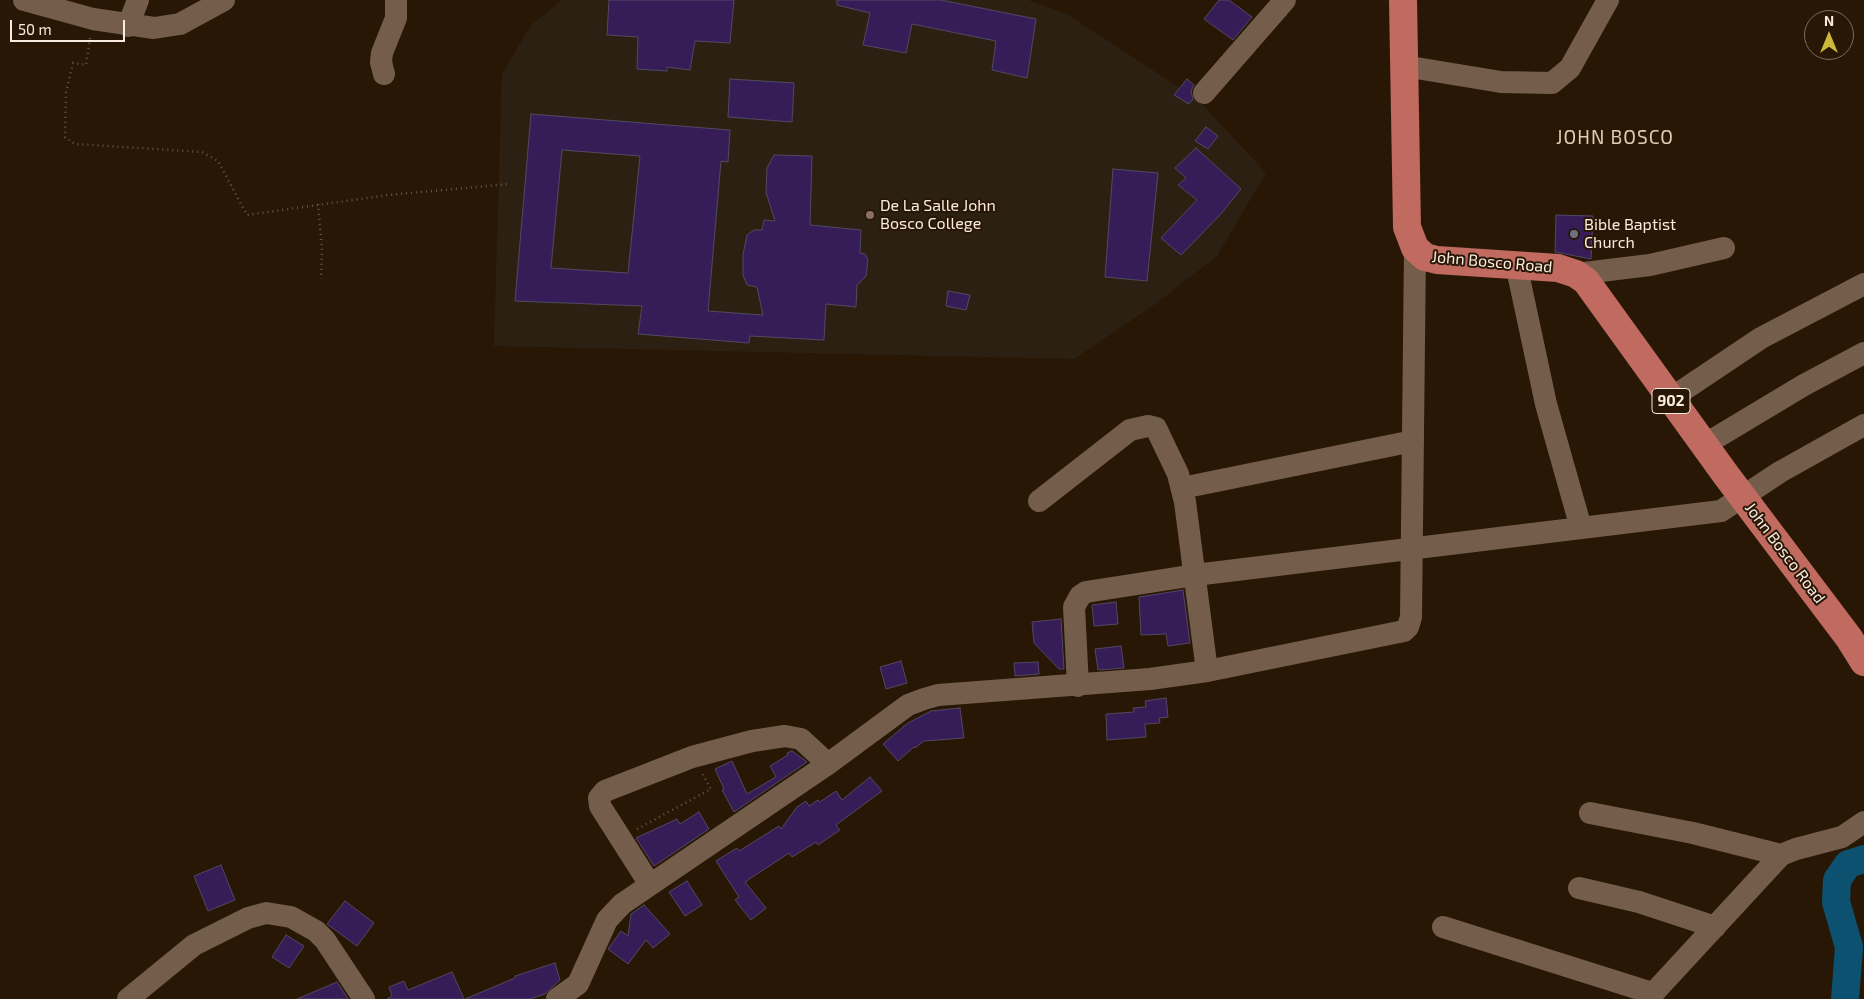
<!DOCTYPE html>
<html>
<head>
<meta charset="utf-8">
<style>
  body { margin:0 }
  #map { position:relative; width:1864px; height:999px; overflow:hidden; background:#291706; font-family:"Exo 2",sans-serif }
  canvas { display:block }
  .north { position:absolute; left:1804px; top:10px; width:50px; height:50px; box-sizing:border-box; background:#291706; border:1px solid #7c6c5d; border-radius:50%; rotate:0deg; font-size:14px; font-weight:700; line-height:20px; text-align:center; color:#f8ebe0 }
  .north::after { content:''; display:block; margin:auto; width:18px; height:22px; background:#ceb837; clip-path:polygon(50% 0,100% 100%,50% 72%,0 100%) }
  .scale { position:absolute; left:10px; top:20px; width:115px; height:22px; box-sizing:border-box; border:2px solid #f8ebe0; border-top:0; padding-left:6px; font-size:15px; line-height:18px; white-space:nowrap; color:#f8ebe0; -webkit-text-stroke:4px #291706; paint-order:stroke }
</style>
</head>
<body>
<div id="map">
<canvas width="1864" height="999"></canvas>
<div class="north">N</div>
<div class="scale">50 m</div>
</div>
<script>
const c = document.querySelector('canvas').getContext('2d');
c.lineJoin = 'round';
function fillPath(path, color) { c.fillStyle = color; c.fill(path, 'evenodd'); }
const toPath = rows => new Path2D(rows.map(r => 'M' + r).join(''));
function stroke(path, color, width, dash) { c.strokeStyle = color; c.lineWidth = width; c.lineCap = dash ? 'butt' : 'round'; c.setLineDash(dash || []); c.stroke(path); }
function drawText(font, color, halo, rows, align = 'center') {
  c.font = font + ' "Exo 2",sans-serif'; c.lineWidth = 4; c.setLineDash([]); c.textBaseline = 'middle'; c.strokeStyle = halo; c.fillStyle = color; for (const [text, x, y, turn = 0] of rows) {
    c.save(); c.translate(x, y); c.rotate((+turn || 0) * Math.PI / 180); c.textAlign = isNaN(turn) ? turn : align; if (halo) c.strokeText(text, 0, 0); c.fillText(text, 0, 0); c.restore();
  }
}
const education = toPath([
  [562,0,1028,0,1065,13,1171,82,1201,103,1266,173,1217,256,1154,305,1074,359,494,346,502,74,531,25]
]);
const river = toPath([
  [1845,999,1849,947,1836,902,1837,880,1848,864,1864,859]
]);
const building = toPath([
  [609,0,734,0,730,43,695,41,690,70,667,67,667,71,637,69,638,37,607,35,609,0],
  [837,0,941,0,1036,19,1027,78,992,70,996,41,912,24,906,53,863,45,870,13,837,5,837,0],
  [1219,0,1229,0,1252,17,1233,40,1204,19,1219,0],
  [730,79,794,83,792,122,728,117,730,79],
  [1187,79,1194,85,1191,91,1193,99,1189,104,1174,95,1187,79],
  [531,114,730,130,728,162,721,161,708,311,763,315,757,287,747,285,743,275,743,255,747,235,754,230,762,230,764,220,775,221,766,192,767,168,774,155,812,156,810,225,861,230,860,253,865,254,868,260,866,276,857,285,856,307,826,304,824,340,750,336,749,343,638,334,642,306,515,301,531,114],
  [562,150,640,156,628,273,551,268,562,150],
  [1206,127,1218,136,1208,149,1195,141,1206,127],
  [1196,148,1241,189,1220,215,1181,255,1161,238,1197,200,1178,185,1186,178,1175,168,1196,148],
  [1113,169,1158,173,1147,281,1105,277,1113,169],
  [1556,215,1593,216,1591,259,1555,252,1556,215],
  [948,291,970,295,966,310,946,306,948,291],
  [1183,590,1190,643,1168,646,1166,634,1141,635,1139,597,1183,590],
  [1116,602,1118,624,1094,626,1092,605,1116,602],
  [1061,619,1064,669,1059,669,1034,643,1032,622,1061,619],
  [1121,646,1124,668,1098,670,1095,649,1121,646],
  [901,661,907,683,886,689,880,667,901,661],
  [1038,662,1039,674,1015,676,1014,663,1038,662],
  [1166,698,1168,717,1159,718,1160,723,1145,724,1146,737,1107,740,1106,714,1134,712,1133,708,1146,707,1145,701,1166,698],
  [960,708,964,738,924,741,915,748,914,747,898,761,883,744,908,723,931,711,960,708],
  [792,751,807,762,734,812,722,790,724,789,715,769,732,761,747,794,776,777,770,766,788,755,787,753,792,751],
  [870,777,882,791,836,825,840,830,818,845,816,842,792,857,789,853,745,882,766,908,751,920,735,900,739,897,716,861,737,848,739,851,779,826,781,829,797,807,806,801,809,806,818,800,820,802,836,791,842,800,870,777],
  [699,812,709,829,654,866,636,838,677,819,680,824,699,812],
  [221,865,235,900,208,911,194,876,221,865],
  [687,881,702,905,685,916,669,892,687,881],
  [345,901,374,923,357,946,327,924,345,901],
  [644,905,670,934,653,948,646,940,628,964,608,949,621,931,628,936,631,914,644,905],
  [286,935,304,946,289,968,272,957,286,935],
  [555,963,560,980,545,994,530,999,465,999,515,978,515,976,555,963],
  [452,972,464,999,387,999,392,996,389,987,404,981,408,990,452,972],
  [337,982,348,999,297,999,337,982]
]);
const path = toPath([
  [90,38,86,65,73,63,66,92,65,137,75,144,202,152,218,161,247,215,388,195,509,184],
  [318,204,322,248,321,279],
  [637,829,711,789,702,773]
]);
const minor = toPath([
  [24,0,93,19,154,28,180,24,224,0],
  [128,26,138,0],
  [1404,66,1501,82,1552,83,1570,68,1608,0],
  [384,74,381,62,382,53,396,18,396,0],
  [1204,93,1285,0],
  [1516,264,1546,404,1581,528],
  [1576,274,1650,265,1724,248],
  [1670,399,1761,338,1864,284],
  [1704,445,1804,385,1864,353],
  [1182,488,1413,441],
  [1039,501,1130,430,1148,426,1156,428,1178,474,1185,502,1207,671],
  [1078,686,1074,607,1080,596,1086,592,1195,575,1721,511,1780,472,1864,425],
  [1590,813,1693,833,1781,855],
  [649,883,600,806,599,798,605,791,692,757,752,741,785,736,801,739,828,764],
  [1579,888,1639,902,1715,927],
  [1443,927,1652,993],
  [128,999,194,945,248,918,266,913,291,917,316,931,325,940,364,999],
  [557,999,578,984,607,920,622,904,828,764,908,705,924,699,938,695,1150,679,1207,671,1404,631,1408,627,1411,617,1415,248],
  [1648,999,1781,855,1796,849,1842,837,1864,822]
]);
const highway = toPath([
  [1403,0,1407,227,1415,248,1425,257,1437,260,1558,268,1576,274,1586,281,1726,475,1849,638,1864,662]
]);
const markers = [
  [870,215,5,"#8d6e63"],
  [1574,234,5,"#6b7280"]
];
const shields = [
  [1671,401,38]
];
const shieldNames = [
  ["902",1671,401]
];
const poiNames = [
  ["De La Salle John",880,206],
  ["Bosco College",880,224],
  ["Bible Baptist",1584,225],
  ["Church",1584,243]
];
const streetNames = [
  ["John Bosco Road",1492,262,5],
  ["John Bosco Road",1785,553,53]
];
const quarterNames = [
  ["JOHN BOSCO",1615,138]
];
fillPath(education, '#2c2012');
stroke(river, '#0c516f', 28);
fillPath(building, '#371d58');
stroke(building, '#514961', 1);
stroke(path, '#675748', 2.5, [1, 4]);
stroke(minor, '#745e4b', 22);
stroke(highway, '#c16a60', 28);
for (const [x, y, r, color] of markers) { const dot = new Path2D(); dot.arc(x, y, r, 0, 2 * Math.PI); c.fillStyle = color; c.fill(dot); stroke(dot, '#291706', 2); }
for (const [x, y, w] of shields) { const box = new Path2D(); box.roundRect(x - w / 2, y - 12.5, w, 25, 4); c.fillStyle = '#291706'; c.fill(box); stroke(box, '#f8ebe0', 1); }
drawText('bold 15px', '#f8ebe0', null, shieldNames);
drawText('16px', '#f8ebe0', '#291706', poiNames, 'left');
drawText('16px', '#f8ebe0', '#291706', streetNames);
c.letterSpacing = '1px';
drawText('19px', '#e3cab4', '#291706', quarterNames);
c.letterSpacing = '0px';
</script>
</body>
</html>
